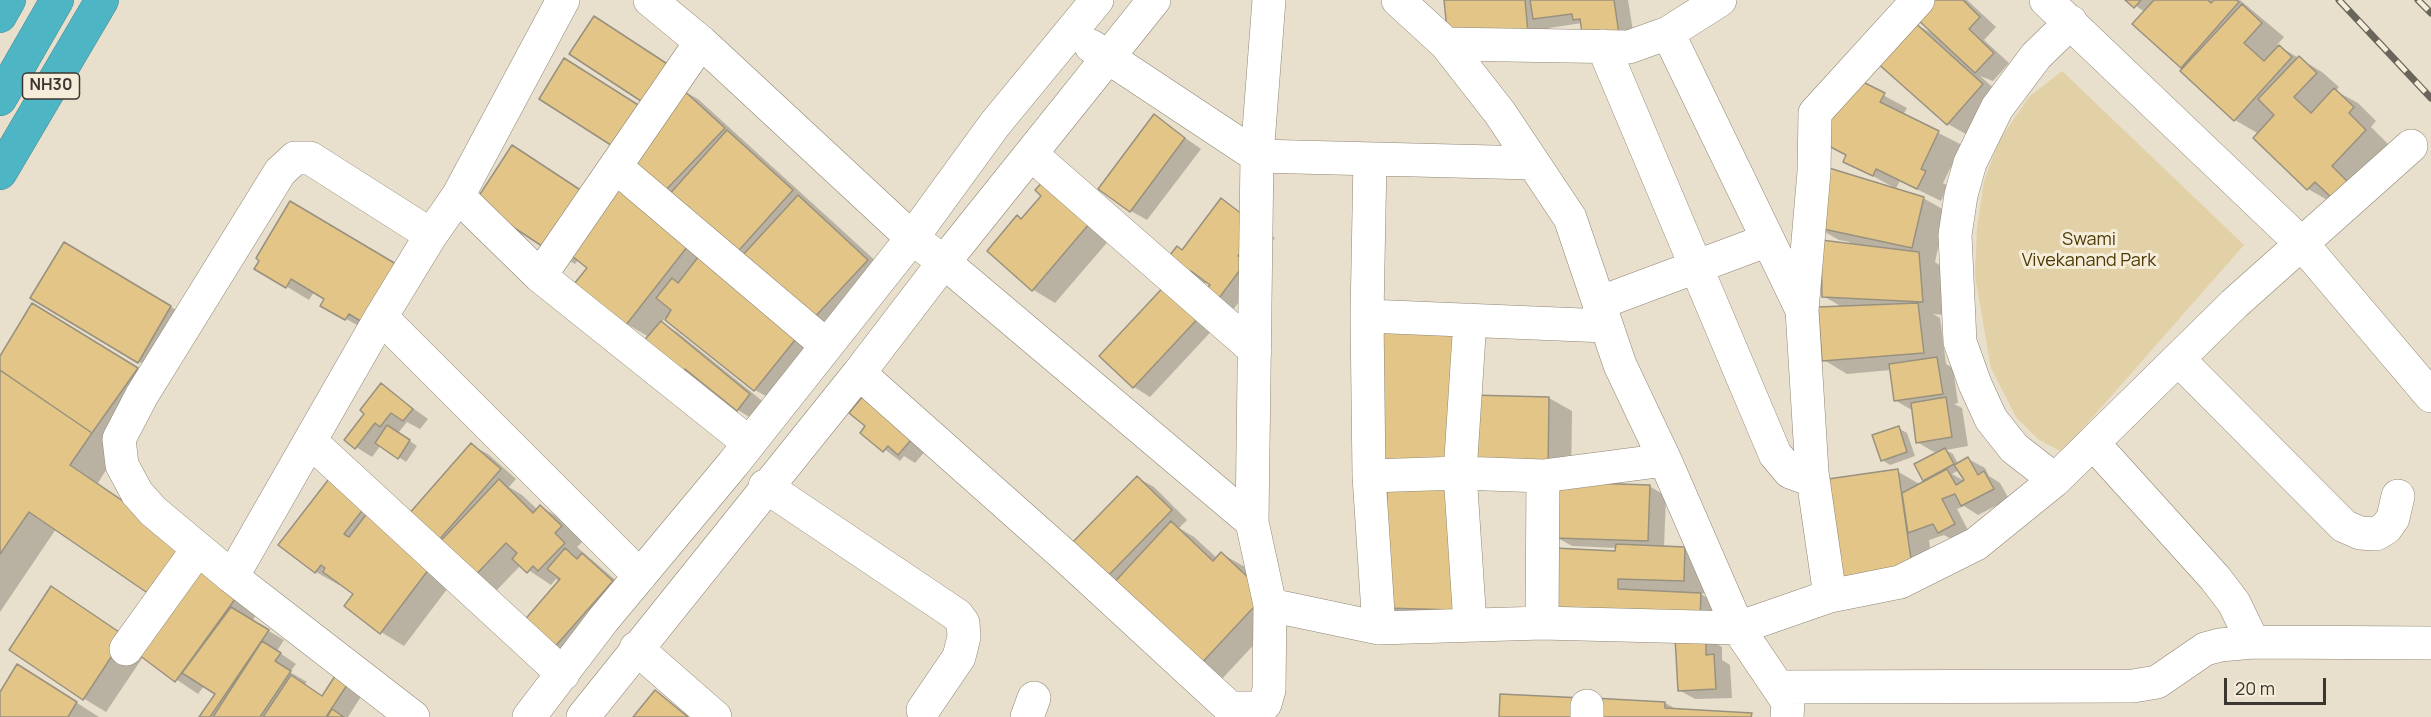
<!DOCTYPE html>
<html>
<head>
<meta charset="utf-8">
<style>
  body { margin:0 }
  #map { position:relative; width:2431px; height:717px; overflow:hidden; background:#e8dfcc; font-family:Manrope,sans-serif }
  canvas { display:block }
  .scale { position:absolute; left:2224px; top:678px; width:102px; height:27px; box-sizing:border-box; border:3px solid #3b3730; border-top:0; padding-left:8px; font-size:18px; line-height:21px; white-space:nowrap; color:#3b3730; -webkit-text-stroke:4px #f5edd9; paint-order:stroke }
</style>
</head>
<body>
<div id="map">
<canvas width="2431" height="717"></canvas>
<div class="scale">20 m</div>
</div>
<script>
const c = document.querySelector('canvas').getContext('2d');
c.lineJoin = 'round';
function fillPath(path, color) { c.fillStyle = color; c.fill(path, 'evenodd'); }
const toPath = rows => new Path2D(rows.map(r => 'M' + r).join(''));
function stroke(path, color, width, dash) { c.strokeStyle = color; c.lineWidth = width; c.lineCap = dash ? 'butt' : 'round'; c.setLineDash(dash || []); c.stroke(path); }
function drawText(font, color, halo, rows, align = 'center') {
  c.font = font + ' Manrope,sans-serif'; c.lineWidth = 6; c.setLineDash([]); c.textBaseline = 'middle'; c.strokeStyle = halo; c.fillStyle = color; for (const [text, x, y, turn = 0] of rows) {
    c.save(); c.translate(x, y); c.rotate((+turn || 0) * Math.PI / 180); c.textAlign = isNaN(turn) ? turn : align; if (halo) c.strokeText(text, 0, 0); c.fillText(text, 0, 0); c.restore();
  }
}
const green = toPath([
  [2062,71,2244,245,2062,452,2038,439,2016,417,1991,368,1975,276,1977,229,1984,181,2000,139,2029,97]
]);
const shadow = toPath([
  [1446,0,1628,0,1635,43,1582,23,1549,28,1551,45],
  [1935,0,1967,0,1996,27,1984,40,2009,63,1993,81,1980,76,2005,98,1971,137,1948,124,1912,22,1933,34],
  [2127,0,2212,0,2214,2,2240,0,2284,37,2277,45,2322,72,2339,87,2336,91,2358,103,2376,121,2371,127,2388,144,2331,202,2308,189,2255,138,2259,134,2235,120,2182,67,2145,12],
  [1857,81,1907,108,1903,115,1962,145,1943,183,1948,186,1941,201,1900,181,1895,190,1923,198,1946,211,1935,262,1942,267,1945,315,1933,314,1940,318,1946,364,1953,368,1958,403,1954,404,1962,408,1968,446,1946,450,1953,454,1958,464,1968,459,1985,468,1989,476,2000,483,2009,499,1978,515,1964,506,1957,509,1970,534,1955,541,1944,535,1929,540,1934,579,1859,598,1897,471,1921,485,1927,482,1924,480,1942,450,1934,452,1917,442,1912,410,1896,401,1891,370,1847,374,1824,360,1844,308,1823,296,1850,242,1839,240,1816,227,1895,188,1845,161],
  [1959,470,1968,483,1952,474],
  [680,89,698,99,890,274,835,333,664,192,659,120],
  [1154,116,1201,149,1147,220,1131,211],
  [512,147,601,203,617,183,821,349,778,403,755,390,665,318,661,323,677,332,766,404,754,420,738,410,700,380,697,384,649,337,627,324,576,283,589,268,579,259,575,264,552,251],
  [1043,195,1117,231,1055,303,1032,289,1022,220],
  [1222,200,1275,238,1254,266,1261,272,1233,310,1216,300,1212,285,1207,281,1202,287,1186,278],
  [291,203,418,279,386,334,373,326,369,332,322,305,326,298,314,292,309,300,256,268,261,260,258,258],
  [65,244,193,320,161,374,138,361],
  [1170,282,1220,322,1150,397,1134,387,1101,356],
  [56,318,160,383,98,483,214,562,260,609,252,621,284,640,277,651,296,664,290,672,307,682,304,685,323,697,335,678,362,695,348,717,201,717,217,694,204,686,198,694,143,657,106,712,83,698,52,588,137,643,167,603,56,529,0,612,0,359],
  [381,385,428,419,420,429,407,422,398,433,417,446,406,462,381,445,372,457,356,447,367,413],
  [1478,397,1549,398,1572,411,1571,484,1649,486,1666,496,1664,547,1684,548,1707,561,1706,594,1699,593,1724,607,1723,633,1577,627,1617,548,1572,546,1556,537],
  [1898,428,1907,433,1915,456,1890,465,1882,460],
  [862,432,933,442,915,463,904,456,900,461],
  [471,445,488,454,516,479,509,487,522,495,538,510,541,507,564,520,584,540,577,547,628,591,569,658,553,648,560,582,556,579,551,585,521,565,494,593,439,540],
  [332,477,454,580,404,646,381,632,355,594,340,583,339,585,316,572],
  [1138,478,1154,487,1187,520,1179,528,1194,537,1217,558,1222,554,1245,567,1288,608,1221,680,1104,580],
  [1456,486,1479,500,1477,622,1410,620,1386,607],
  [1706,638,1722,647,1722,660,1730,665,1732,698,1695,699,1679,690],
  [41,680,99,717,0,717,0,695],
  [1665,703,1678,710,1755,717,1501,717]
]);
const building = toPath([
  [1444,0,1525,0,1528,32,1448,39,1444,0],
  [1530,0,1614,0,1619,34,1583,40,1580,19,1573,20,1572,14,1533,19,1530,0],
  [1933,0,1963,0,1980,17,1969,29,1994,53,1975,73,1916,18,1933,0],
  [2125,0,2141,0,2134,8,2125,0],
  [2154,0,2208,0,2211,3,2214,0,2236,0,2239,2,2181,68,2132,24,2154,0],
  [2242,4,2262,23,2244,43,2264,61,2279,45,2292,57,2234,121,2180,71,2242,4],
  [594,16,672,67,647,105,569,54,594,16],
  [1912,20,1983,84,1947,125,1875,61,1912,20],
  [2299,56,2317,73,2294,97,2311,113,2334,88,2354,107,2349,113,2366,130,2332,166,2349,183,2334,200,2315,182,2307,190,2253,138,2274,115,2258,99,2299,56],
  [564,58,643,108,617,149,539,99,564,58],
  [1857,79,1885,93,1880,102,1939,131,1921,169,1926,171,1917,189,1876,169,1873,176,1843,162,1846,155,1821,142,1838,95,1857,79],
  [681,88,725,128,663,193,626,162,681,88],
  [1154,114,1185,138,1130,212,1098,189,1154,114],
  [727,130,793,190,732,258,666,198,727,130],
  [512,145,588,195,551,252,475,202,512,145],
  [1829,168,1924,197,1912,248,1814,227,1829,168],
  [1048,176,1095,217,1032,291,987,251,1017,215,1021,219,1041,196,1035,190,1048,176],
  [616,181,691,242,626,325,574,284,587,268,562,248,616,181],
  [798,195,868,260,811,321,742,256,798,195],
  [1221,198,1260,228,1238,256,1246,262,1216,302,1203,293,1210,285,1191,271,1185,279,1164,263,1177,246,1182,250,1221,198],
  [290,201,396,264,362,322,349,314,345,320,320,306,324,299,291,279,286,288,254,269,259,261,256,258,290,201],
  [1821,240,1919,252,1923,302,1822,297,1821,240],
  [64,242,171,306,138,363,30,298,64,242],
  [702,252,799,335,754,391,665,320,671,310,656,298,672,278,678,283,702,252],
  [1170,280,1204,312,1133,388,1099,356,1170,280],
  [32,303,138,368,92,433,0,370,0,356,32,303],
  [1918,303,1924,353,1822,361,1818,307,1918,303],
  [661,321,750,394,737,411,685,369,680,376,641,344,661,321],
  [1380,331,1457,334,1454,461,1377,459,1380,331],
  [1937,357,1943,394,1894,401,1889,364,1937,357],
  [0,370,92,433,70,465,187,545,152,596,29,512,0,554,0,370],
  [381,383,413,409,403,421,391,413,380,427,375,423,355,449,344,440,364,414,360,410,381,383],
  [868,390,918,432,898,455,888,446,883,452,860,433,865,426,849,413,868,390],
  [1471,395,1549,397,1548,471,1470,469,1471,395],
  [1946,397,1952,437,1916,443,1911,403,1946,397],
  [387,425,410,440,398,459,375,443,387,425],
  [1899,426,1907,452,1881,461,1872,435,1899,426],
  [471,443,501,469,438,541,408,515,471,443],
  [1945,448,1954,464,1923,481,1914,464,1945,448],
  [1968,457,1978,475,1984,471,1994,489,1961,506,1955,494,1942,499,1955,524,1938,533,1933,524,1908,533,1902,493,1947,469,1956,485,1964,480,1954,465,1968,457],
  [1898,469,1912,566,1835,586,1821,480,1898,469],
  [332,475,368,503,344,534,349,537,368,512,432,565,380,634,344,606,353,594,323,572,325,568,321,565,315,573,278,545,332,475],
  [1137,476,1172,510,1103,581,1068,547,1137,476],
  [499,479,533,513,540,505,562,526,555,533,565,543,538,571,533,566,527,573,512,559,517,553,506,543,470,581,435,547,499,479],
  [1556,482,1650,485,1648,541,1554,538,1556,482],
  [1387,483,1456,485,1454,610,1385,608,1387,483],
  [1171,521,1213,561,1221,552,1266,594,1197,668,1110,587,1171,521],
  [1616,544,1685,547,1684,581,1618,579,1618,589,1701,593,1700,620,1552,615,1554,548,1615,551,1616,544],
  [565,548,577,559,582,553,613,581,552,650,522,623,560,579,547,569,565,548],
  [194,563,238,595,175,682,131,649,194,563],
  [51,586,125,636,83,700,9,650,51,586],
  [231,607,269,630,210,717,199,717,215,694,182,673,231,607],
  [1706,636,1706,655,1714,654,1716,689,1678,691,1675,637,1706,636],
  [262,641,281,653,275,661,291,671,260,717,213,717,262,641],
  [17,664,77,702,68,717,0,717,0,692,17,664],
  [291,675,322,696,335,676,347,685,326,717,263,717,291,675],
  [655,690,688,717,633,717,655,690],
  [1500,694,1583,698,1582,717,1499,717,1500,694],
  [1593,698,1665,702,1665,708,1752,713,1751,717,1592,717,1593,698],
  [332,709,344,717,327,717,332,709]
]);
const street = toPath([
  [650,0,701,42,912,238,944,262,1252,522],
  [1269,0,1257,156,1252,522,1270,605,1379,628,1542,623,1738,628,1830,596,1900,582,1976,544,2055,480,2234,304,2411,146],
  [1398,0,1446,44,1500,113,1570,218,1620,365,1665,460,1738,628,1788,702,1787,717],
  [2046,0,2303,245,2431,396],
  [1668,33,1802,310],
  [1446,44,1629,47,1668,33,1720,0],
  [1091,46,1257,156,1533,163],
  [1603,46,1775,454,1790,472,1812,480],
  [1031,154,1255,350],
  [1370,159,1367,316,1369,476,1379,628],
  [616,167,826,345],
  [458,196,540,276,749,443],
  [540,276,701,42],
  [1599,303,1768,240],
  [1367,316,1606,326],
  [381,317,640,576],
  [2179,360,2344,526,2360,533,2376,534,2386,528,2393,518,2398,496],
  [859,373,1065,556,1230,708,1258,708,1265,704,1269,690,1270,605],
  [310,441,563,674],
  [2093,443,2215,578,2234,603,2253,642],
  [1369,476,1460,473,1543,476,1665,460],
  [2055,480,2014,448,1991,419,1975,384,1960,342,1955,235,1961,195,1970,163,1997,108,2036,56,2071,22],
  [765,486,957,615,963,623,964,637,959,657,923,710],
  [232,577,381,317,431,235,458,196,563,0],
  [1830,596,1812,472,1802,310,1814,172,1815,113,1918,0],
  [1542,623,1543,476],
  [1470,624,1460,473,1470,320],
  [636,648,715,717],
  [126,649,198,549],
  [1780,687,2133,686,2157,682,2205,649,2220,645,2253,642,2431,643],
  [413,717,232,577,153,511,137,493,122,465,119,439,142,395,280,172,295,158,310,158,431,235],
  [529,717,603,620,733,464,912,238,995,124,1097,0],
  [583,717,859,373,944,262,1154,0],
  [1027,717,1034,698],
  [1587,717,1587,706]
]);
const highway = toPath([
  [0,16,9,0],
  [0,99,57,0],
  [0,173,102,0]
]);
const rail = toPath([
  [2339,0,2431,98],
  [2418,0,2431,13]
]);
const shields = [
  [51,86,57]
];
const shieldNames = [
  ["NH30",51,86]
];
const parkNames = [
  ["Swami",2089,240],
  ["Vivekanand Park",2089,261]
];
fillPath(green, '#e2d0a6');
fillPath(shadow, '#0003');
fillPath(building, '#e3c687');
stroke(building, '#99917f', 1.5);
stroke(street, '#8e8674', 34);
stroke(highway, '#478991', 34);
stroke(street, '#fff', 33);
stroke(highway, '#4eb5c5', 33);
stroke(rail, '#6a655b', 7);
stroke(rail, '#f5edd9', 4.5, [14]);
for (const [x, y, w] of shields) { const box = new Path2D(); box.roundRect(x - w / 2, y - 13, w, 26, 4.5); c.fillStyle = '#f5edd9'; c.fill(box); stroke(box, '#3b3730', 1.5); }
drawText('bold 16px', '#3b3730', null, shieldNames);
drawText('18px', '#4c3904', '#f5edd9', parkNames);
</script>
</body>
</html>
